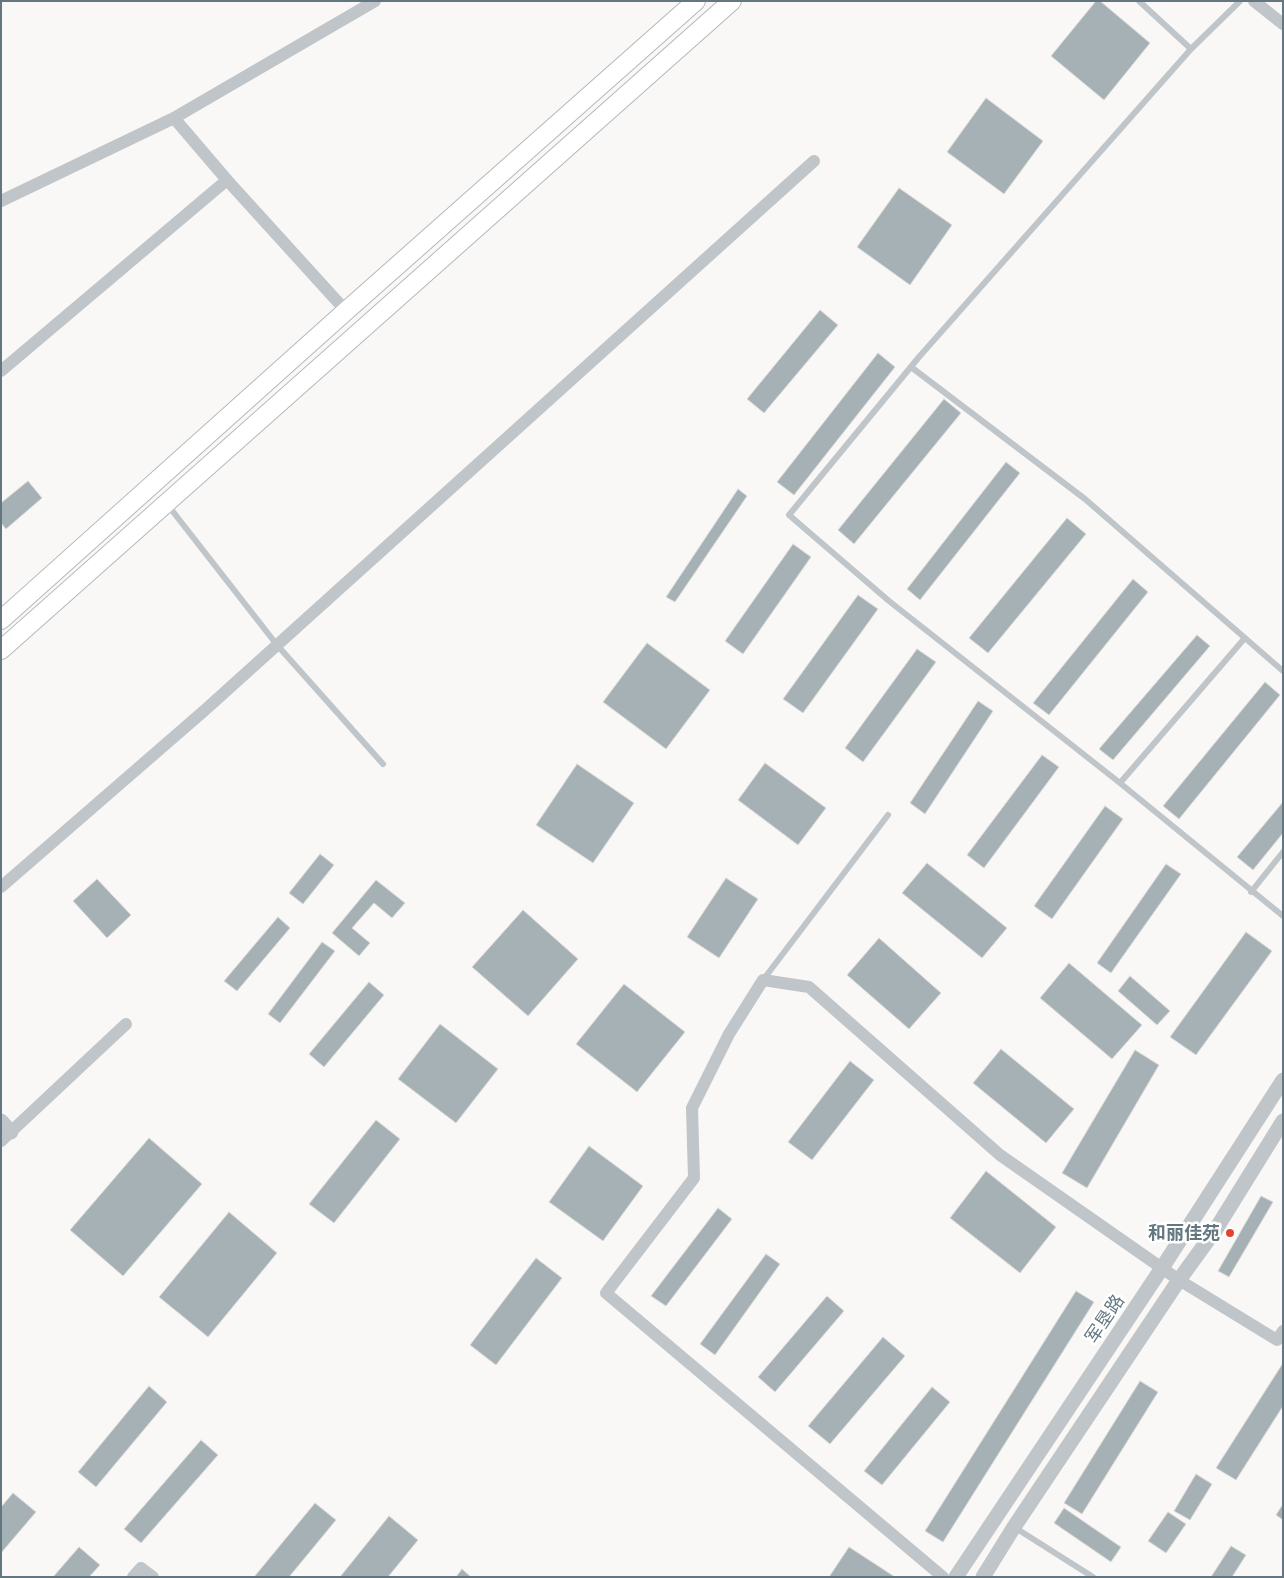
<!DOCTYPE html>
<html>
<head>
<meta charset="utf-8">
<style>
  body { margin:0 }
  #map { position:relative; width:1284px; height:1578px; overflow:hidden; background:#f9f8f6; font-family:Lato,sans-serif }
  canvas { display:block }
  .frame { position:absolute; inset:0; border:2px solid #647781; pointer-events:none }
</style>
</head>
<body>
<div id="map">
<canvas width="1284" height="1578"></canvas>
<div class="frame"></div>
</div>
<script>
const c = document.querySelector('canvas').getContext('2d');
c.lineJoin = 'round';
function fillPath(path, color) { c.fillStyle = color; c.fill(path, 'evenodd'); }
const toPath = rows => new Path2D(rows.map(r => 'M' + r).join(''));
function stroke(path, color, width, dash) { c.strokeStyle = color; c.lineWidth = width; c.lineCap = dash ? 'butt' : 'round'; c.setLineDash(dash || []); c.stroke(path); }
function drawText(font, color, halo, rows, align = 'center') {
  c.font = font + ' Lato,"Noto Sans SC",sans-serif'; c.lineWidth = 5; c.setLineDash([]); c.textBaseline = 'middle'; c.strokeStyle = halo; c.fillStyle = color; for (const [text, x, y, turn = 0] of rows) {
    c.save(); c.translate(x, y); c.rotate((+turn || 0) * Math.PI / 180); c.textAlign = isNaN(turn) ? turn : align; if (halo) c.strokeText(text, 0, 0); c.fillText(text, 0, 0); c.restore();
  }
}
const building = toPath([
  [1096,1,1100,1,1150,43,1104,100,1051,56,1096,1],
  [986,98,1043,141,1004,194,947,152,986,98],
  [899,188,952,225,910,285,857,247,899,188],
  [820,310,838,325,764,413,747,399,820,310],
  [878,353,895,367,794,495,777,482,878,353],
  [944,399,961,413,854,544,838,530,944,399],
  [1006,462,1020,473,920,600,907,589,1006,462],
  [28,481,42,498,6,529,1,523,1,503,28,481],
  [738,489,747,496,675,602,666,597,738,489],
  [1067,518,1086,534,988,653,969,638,1067,518],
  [793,544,811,557,743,654,725,641,793,544],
  [1133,579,1148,592,1049,715,1033,703,1133,579],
  [858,595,878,609,803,713,783,699,858,595],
  [1197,635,1210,646,1113,760,1099,749,1197,635],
  [647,643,710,690,666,749,603,702,647,643],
  [917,649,936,662,863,762,845,748,917,649],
  [1265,682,1280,695,1179,819,1163,806,1265,682],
  [978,701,993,711,925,814,910,803,978,701],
  [1042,755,1059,767,984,868,967,855,1042,755],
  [765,763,826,808,798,845,738,800,765,763],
  [577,764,634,803,593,863,536,825,577,764],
  [1283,802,1283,833,1253,870,1237,857,1283,802],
  [1105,806,1123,819,1052,919,1034,906,1105,806],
  [320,854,334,865,303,904,289,893,320,854],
  [927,863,1007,928,982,958,902,893,927,863],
  [1166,864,1181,874,1111,973,1097,963,1166,864],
  [726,878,758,899,719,958,687,937,726,878],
  [97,879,131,915,107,938,73,901,97,879],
  [376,880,405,903,392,918,374,903,352,928,370,943,359,956,332,933,376,880],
  [523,910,578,959,528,1016,472,967,523,910],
  [278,917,290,928,237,991,224,981,278,917],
  [1246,932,1272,951,1196,1055,1170,1037,1246,932],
  [879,938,941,993,909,1029,847,975,879,938],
  [322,942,335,951,280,1023,268,1014,322,942],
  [1069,963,1142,1025,1112,1059,1040,998,1069,963],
  [1130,976,1170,1011,1157,1025,1118,991,1130,976],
  [369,982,384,995,324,1067,309,1054,369,982],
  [624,984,685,1032,637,1092,576,1044,624,984],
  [440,1024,498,1069,456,1123,398,1079,440,1024],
  [1001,1049,1074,1109,1046,1143,973,1083,1001,1049],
  [1135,1050,1159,1065,1087,1188,1062,1173,1135,1050],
  [850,1061,874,1080,812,1160,788,1142,850,1061],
  [376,1120,400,1139,334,1223,309,1204,376,1120],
  [149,1138,202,1184,123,1276,70,1230,149,1138],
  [589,1146,643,1186,603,1241,549,1202,589,1146],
  [986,1171,1056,1227,1020,1273,950,1218,986,1171],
  [1261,1196,1273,1202,1229,1277,1218,1271,1261,1196],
  [718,1208,732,1219,666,1306,651,1296,718,1208],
  [229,1212,277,1253,208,1337,159,1297,229,1212],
  [766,1254,780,1264,715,1355,700,1344,766,1254],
  [536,1258,562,1278,496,1365,470,1345,536,1258],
  [1076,1291,1094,1302,943,1542,925,1531,1076,1291],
  [827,1296,844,1311,775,1392,758,1377,827,1296],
  [883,1337,905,1356,830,1444,808,1426,883,1337],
  [1283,1363,1283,1406,1236,1480,1216,1468,1283,1363],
  [1140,1381,1158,1392,1082,1514,1064,1503,1140,1381],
  [149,1386,167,1402,96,1487,78,1472,149,1386],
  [932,1387,950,1402,882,1485,864,1471,932,1387],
  [201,1440,218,1455,141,1543,124,1529,201,1440],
  [1196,1474,1212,1484,1190,1520,1174,1511,1196,1474],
  [13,1493,36,1512,1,1553,1,1507,13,1493],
  [315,1503,336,1520,289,1577,254,1577,315,1503],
  [1283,1504,1283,1520,1276,1515,1283,1504],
  [1064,1508,1121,1547,1111,1562,1054,1523,1064,1508],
  [1168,1512,1186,1524,1166,1553,1148,1541,1168,1512],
  [389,1516,418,1540,388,1577,340,1577,389,1516],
  [1231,1546,1246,1555,1232,1577,1211,1577,1231,1546],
  [79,1547,100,1565,89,1577,53,1577,79,1547],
  [849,1547,895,1577,829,1577,849,1547],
  [462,1569,471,1577,456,1577,462,1569]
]);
const service = toPath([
  [1139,1,1191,49],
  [1240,1,1191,49,919,357,789,515,889,601,1120,783,1283,916],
  [911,367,1085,499,1283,671],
  [167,504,277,645,383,764],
  [1120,783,1244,639],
  [1251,892,1283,852],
  [763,980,888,815],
  [1014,1527,1093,1577]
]);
const minor = toPath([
  [1254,1,1283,24],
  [174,118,227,180,346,311],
  [1,201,174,118,375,1],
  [1,371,227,180],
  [1,887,205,710,814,161],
  [1,1141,126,1024],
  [133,1577,141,1568,153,1577],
  [943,1577,606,1293,694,1178,692,1108,729,1034,763,980,809,987,1000,1155,1179,1280,1277,1340,1283,1331]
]);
const tertiary = toPath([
  [1,1121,11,1132],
  [956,1577,1162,1268,1283,1080],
  [983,1577,1014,1527,1179,1280,1216,1229,1283,1121]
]);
const secondary = toPath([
  [1,620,346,311,696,1],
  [1,650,732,1]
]);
const markers = [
  [1230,1233,5,"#e1452d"]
];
const poiNames = [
  ["和丽佳苑",1220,1233]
];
const streetNames = [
  ["军垦路",1105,1319,-56]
];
fillPath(building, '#a6b1b5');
stroke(building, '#dadad8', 1);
stroke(secondary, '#b2b9bd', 20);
stroke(service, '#bfc5c8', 6);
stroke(minor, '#bfc5c8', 12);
stroke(tertiary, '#bfc5c8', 15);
stroke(secondary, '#fff', 18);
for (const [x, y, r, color] of markers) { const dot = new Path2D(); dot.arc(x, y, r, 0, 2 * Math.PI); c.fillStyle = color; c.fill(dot); stroke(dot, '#fff', 2); }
drawText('bold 18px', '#647781', '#fff', poiNames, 'right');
drawText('18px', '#647781', '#fff', streetNames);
</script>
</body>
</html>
